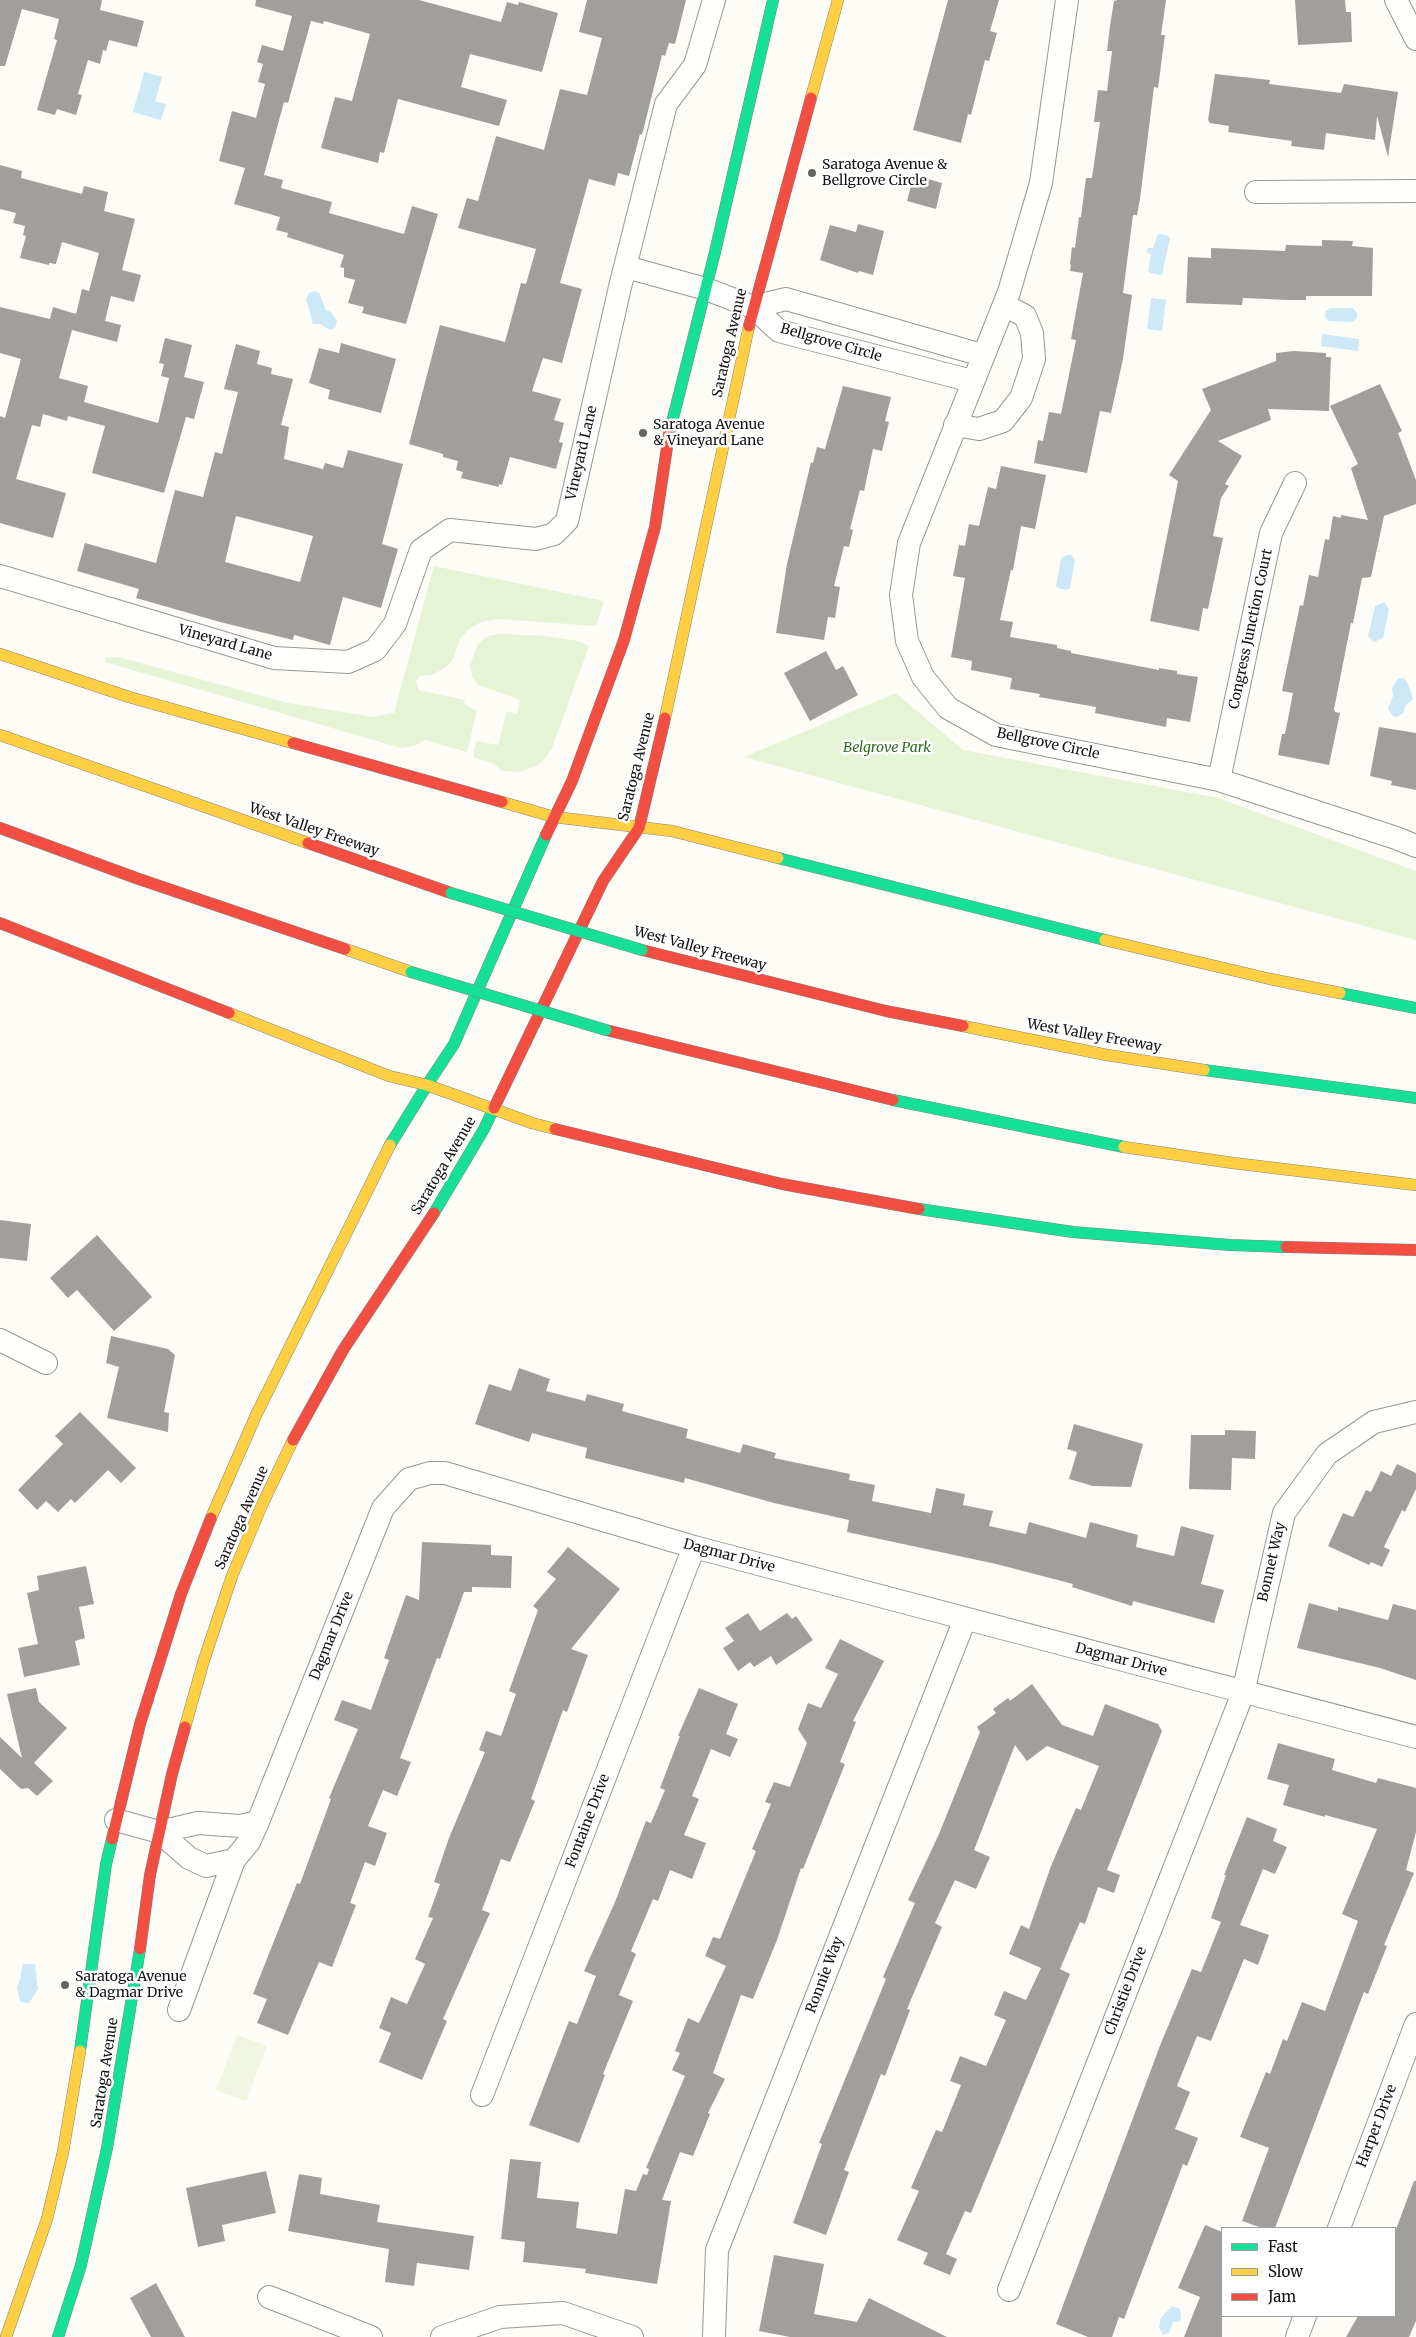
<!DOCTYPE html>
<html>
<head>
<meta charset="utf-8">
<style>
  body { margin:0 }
  #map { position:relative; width:1416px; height:2337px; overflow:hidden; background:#fdfcf7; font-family:Merriweather,serif }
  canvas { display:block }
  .legend { position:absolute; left:1221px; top:2227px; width:175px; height:90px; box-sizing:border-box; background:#fff; border:1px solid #a0a0a0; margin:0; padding:6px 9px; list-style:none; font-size:15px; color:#111 }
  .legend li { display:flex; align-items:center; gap:10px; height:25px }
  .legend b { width:25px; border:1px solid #a0a0a0 }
</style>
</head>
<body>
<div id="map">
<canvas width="1416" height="2337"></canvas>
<ul class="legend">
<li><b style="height:6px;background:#16e098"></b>Fast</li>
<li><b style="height:6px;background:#ffcf43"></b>Slow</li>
<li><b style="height:6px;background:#f24e42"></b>Jam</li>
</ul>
</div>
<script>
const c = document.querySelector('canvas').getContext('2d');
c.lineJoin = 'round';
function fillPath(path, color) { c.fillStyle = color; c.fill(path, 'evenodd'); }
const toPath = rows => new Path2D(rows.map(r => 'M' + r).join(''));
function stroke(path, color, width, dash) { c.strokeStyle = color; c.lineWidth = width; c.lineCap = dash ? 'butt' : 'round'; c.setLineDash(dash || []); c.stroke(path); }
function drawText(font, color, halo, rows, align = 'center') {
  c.font = font + ' Merriweather,serif'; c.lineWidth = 5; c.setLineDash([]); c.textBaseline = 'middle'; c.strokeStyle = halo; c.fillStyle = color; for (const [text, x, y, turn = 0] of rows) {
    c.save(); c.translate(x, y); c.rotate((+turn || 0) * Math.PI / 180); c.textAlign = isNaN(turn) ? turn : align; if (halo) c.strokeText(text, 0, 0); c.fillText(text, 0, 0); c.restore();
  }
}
const green = toPath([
  [434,566,604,601,596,626,498,619,481,622,469,629,460,639,453,659,448,666,432,675,420,676,416,681,418,690,465,700,464,704,477,711,467,752,425,740,414,746,401,748,105,662,106,658,119,657,288,703,372,717,394,713],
  [504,634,546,636,579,641,589,646,552,748,543,761,536,766,519,772,503,771,492,763,475,758,473,755,476,741,498,745,507,711,517,714,520,700,477,684,472,676,470,665,477,646,483,639,491,635],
  [896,693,963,750,1218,798,1416,871,1416,940,744,757]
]);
const pitch = toPath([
  [237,2035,267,2046,246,2101,216,2090]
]);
const water = toPath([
  [144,72,162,77,155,101,166,104,161,120,133,112],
  [1158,234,1167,235,1170,238,1162,275,1150,273,1148,271,1151,255,1146,252,1148,248,1153,248],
  [314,291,319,293,326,310,331,312,337,321,335,328,330,330,320,324,313,324,306,299,309,293],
  [1151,298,1166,300,1162,331,1147,329],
  [1330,308,1353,308,1357,313,1357,318,1352,322,1329,321,1325,317,1326,311],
  [1322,334,1359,339,1358,351,1321,346],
  [1070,554,1075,560,1070,588,1067,590,1057,588,1056,586,1061,558],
  [1384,602,1389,609,1383,638,1374,642,1368,636,1375,606],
  [1399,678,1404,678,1408,684,1413,699,1406,705,1403,713,1397,717,1393,716,1388,709,1393,696,1392,688],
  [23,1964,35,1964,38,1989,29,2003,20,2002,17,1987,20,1980],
  [1172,2306,1180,2309,1181,2319,1179,2322,1173,2322,1169,2333,1163,2335,1159,2328,1161,2318]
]);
const building = toPath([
  [0,0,102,0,100,10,144,21,137,47,109,40,106,51,103,50,100,64,88,60,78,94,82,95,76,115,57,109,55,115,37,110,57,40,54,39,59,19,22,9,5,66,0,66],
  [256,0,419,0,501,22,507,2,518,5,519,2,558,13,542,72,470,54,461,87,507,100,499,126,398,99,384,153,380,152,378,163,321,148,335,97,352,101,370,34,324,21,323,24,311,21,288,103,284,102,264,175,283,180,281,188,332,202,329,213,404,234,412,206,438,214,406,324,362,313,364,307,348,303,355,280,344,277,344,268,340,267,344,255,287,237,288,233,276,230,280,217,234,204,245,168,219,161,232,111,256,118,265,84,258,82,263,64,257,62,262,45,283,51,292,16,255,6],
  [587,0,686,0,675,44,669,43,665,56,662,55,642,135,640,134,629,176,618,173,615,186,589,179,560,283,582,289,562,363,543,358,532,391,561,399,554,420,564,423,559,442,563,443,556,469,510,457,502,485,499,484,499,487,461,478,463,472,456,470,458,461,443,457,443,454,409,444,440,325,505,342,521,283,526,284,536,249,458,228,467,198,478,201,496,136,544,150,560,89,587,95,602,38,579,32],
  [948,0,999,0,990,31,997,33,989,61,985,60,971,115,968,114,961,143,913,130],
  [1118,0,1166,0,1161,35,1165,35,1158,88,1154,87,1140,199,1137,215,1133,215,1123,293,1132,295,1123,359,1111,413,1100,411,1087,473,1034,463,1038,440,1043,441,1049,412,1061,414,1076,340,1071,339,1083,273,1070,271,1071,265,1070,264,1072,247,1075,248,1079,217,1081,217,1086,178,1092,178,1100,122,1094,122,1098,90,1107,91,1112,51,1107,51,1110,26,1114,1],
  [1295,0,1345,0,1346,12,1351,12,1352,42,1298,45],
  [1215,74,1270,80,1269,84,1341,93,1344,84,1398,92,1388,157,1377,116,1375,140,1326,133,1324,150,1291,146,1292,141,1228,132,1229,126,1210,123,1208,120],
  [0,165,22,171,21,178,82,194,84,186,108,192,104,211,135,219,122,270,141,275,134,302,111,296,105,321,121,325,117,342,72,330,59,378,88,386,84,402,158,423,169,378,161,376,164,364,159,363,165,338,192,345,184,377,204,382,194,419,186,417,164,493,92,473,105,426,68,416,67,421,43,414,40,427,32,425,16,479,66,493,53,538,0,523,0,416,5,418,21,359,0,353,0,307,50,319,53,307,76,314,82,289,89,291,99,253,62,242,56,264,49,263,49,265,20,258,26,236,23,235,25,226,13,223,16,213,0,209],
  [914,175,942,183,936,209,907,201],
  [858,224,884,231,873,275,859,271,858,273,820,260,830,225,856,232],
  [1322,240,1353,241,1352,246,1373,248,1372,296,1306,296,1306,300,1289,300,1243,298,1242,305,1186,303,1188,257,1211,258,1211,248,1285,251,1286,245,1322,246],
  [341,343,396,359,381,413,328,399,330,390,309,383,319,348,339,353],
  [236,344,260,351,257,364,272,368,271,374,293,379,281,425,289,427,284,459,323,469,325,463,343,468,348,450,403,464,382,544,398,549,381,608,343,597,330,645,294,635,293,640,220,622,136,598,139,589,77,571,85,543,156,563,175,490,203,497,215,452,222,454,238,392,224,389],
  [236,516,313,536,300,582,225,562],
  [1294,351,1326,353,1326,357,1331,357,1329,411,1268,409,1271,420,1218,441,1242,456,1225,484,1229,486,1221,498,1213,536,1223,538,1208,609,1203,608,1199,631,1150,621,1178,481,1169,475,1211,410,1202,389,1276,361,1276,353],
  [1380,384,1402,431,1398,433,1416,480,1416,504,1384,516,1371,577,1362,578,1353,623,1351,623,1334,709,1335,712,1340,713,1329,765,1278,755,1282,734,1285,734,1293,693,1282,691,1300,605,1303,606,1309,575,1318,577,1325,539,1329,540,1333,516,1341,518,1341,515,1368,520,1351,468,1358,464,1330,406],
  [843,386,891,397,885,421,889,422,882,451,873,449,864,491,860,490,850,529,853,530,849,547,844,546,834,586,840,587,835,618,828,617,824,640,776,633,787,564,811,462,813,463,817,447,825,449],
  [1001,466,1046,475,1035,529,1021,526,1013,570,1011,570,1000,620,1013,622,1010,637,1057,645,1057,648,1071,651,1071,653,1159,670,1159,668,1177,671,1177,674,1198,677,1190,722,1167,718,1166,727,1095,713,1096,707,1039,697,1040,694,1010,689,1012,678,971,670,972,661,951,657,965,578,953,576,959,545,965,546,969,524,979,526,988,487,996,489],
  [826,651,836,670,843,666,858,695,810,721,784,673],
  [1379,727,1416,733,1416,790,1391,785,1392,781,1370,776],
  [0,1220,31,1224,27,1261,0,1258],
  [97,1235,152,1297,114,1331,77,1290,68,1298,50,1278],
  [111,1336,168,1349,175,1355,164,1412,169,1413,168,1432,107,1418,119,1367,106,1363],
  [519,1368,550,1379,546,1391,585,1401,587,1394,624,1404,622,1411,688,1429,686,1438,740,1453,743,1444,776,1453,774,1458,850,1474,849,1480,875,1485,872,1501,931,1513,936,1488,965,1494,963,1505,993,1511,989,1526,1026,1534,1029,1522,1086,1538,1090,1522,1138,1535,1136,1547,1174,1556,1181,1526,1214,1535,1201,1584,1224,1590,1214,1623,1133,1601,1132,1606,1072,1587,1073,1584,996,1564,847,1532,849,1520,774,1503,685,1478,684,1483,585,1458,587,1448,532,1433,529,1442,475,1424,489,1384,511,1391],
  [80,1412,136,1468,121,1483,108,1470,75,1503,71,1499,58,1512,46,1501,37,1510,18,1490,63,1444,55,1436],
  [1074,1424,1143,1444,1131,1487,1093,1486,1069,1479,1077,1452,1067,1449],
  [1225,1430,1256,1431,1255,1459,1232,1458,1231,1490,1189,1489,1191,1435,1225,1435],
  [1397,1464,1416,1473,1416,1489,1405,1512,1402,1510,1384,1547,1390,1550,1382,1567,1371,1562,1369,1565,1328,1546,1343,1513,1353,1517,1366,1490,1371,1492,1381,1471,1391,1476],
  [422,1542,491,1545,491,1555,512,1556,511,1588,472,1587,472,1592,464,1592,440,1659,437,1658,400,1758,411,1762,397,1796,383,1790,368,1826,387,1833,375,1866,365,1862,350,1903,356,1905,332,1967,319,1962,288,2035,257,2023,267,1999,253,1994,297,1883,300,1884,331,1799,329,1798,358,1729,334,1720,342,1700,371,1710,389,1660,384,1658,406,1595,419,1600],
  [568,1547,620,1589,571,1649,588,1655,567,1712,563,1710,531,1799,535,1801,510,1862,501,1859,482,1910,490,1913,443,2019,447,2021,422,2080,379,2062,391,2033,379,2028,391,1997,407,2004,425,1964,415,1959,433,1918,428,1917,440,1884,434,1882,449,1838,485,1752,479,1750,486,1731,501,1736,516,1694,509,1691,538,1610,533,1606,556,1579,547,1572],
  [86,1566,94,1604,79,1607,85,1638,75,1641,80,1665,24,1677,18,1648,38,1644,27,1593,39,1590,37,1576],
  [1309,1603,1338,1611,1338,1607,1388,1620,1393,1604,1416,1610,1416,1680,1380,1668,1297,1648],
  [748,1613,760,1631,787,1613,792,1619,796,1616,813,1640,776,1665,771,1656,754,1667,750,1662,738,1671,723,1648,734,1641,725,1628],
  [840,1639,884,1661,853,1721,856,1722,840,1762,845,1764,803,1869,801,1868,777,1940,753,1999,741,1995,713,2073,725,2079,708,2113,710,2114,693,2156,680,2152,662,2200,671,2201,657,2284,585,2273,586,2269,523,2262,525,2242,501,2239,510,2159,541,2162,537,2198,579,2202,576,2228,617,2234,625,2189,636,2191,643,2174,647,2175,649,2169,646,2168,685,2076,672,2070,680,2053,675,2051,688,2018,699,2023,726,1966,705,1956,713,1937,720,1939,756,1851,752,1849,771,1804,765,1802,774,1782,790,1787,807,1743,798,1729,808,1703,821,1708,838,1674,825,1668],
  [1032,1684,1062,1725,1093,1736,1105,1704,1158,1724,1162,1731,1107,1870,1120,1875,1114,1893,1098,1887,1085,1924,1080,1922,1060,1969,1070,1974,971,2213,965,2211,946,2254,957,2259,950,2275,923,2264,928,2253,897,2240,919,2191,911,2188,936,2130,942,2132,961,2085,950,2081,960,2056,986,2066,1006,2020,994,2015,1004,1991,1026,2000,1041,1968,1009,1954,1021,1925,1029,1929,1051,1866,1076,1808,1081,1810,1099,1766,1047,1746,1027,1761,1015,1745,974,1850,990,1857,976,1889,955,1880,935,1923,942,1927,907,2009,910,2010,885,2076,881,2074,844,2170,849,2172,826,2235,793,2223,822,2144,819,2143,886,1979,883,1977,915,1903,908,1900,939,1834,980,1732,977,1727,996,1713,993,1709,1008,1698,1010,1701],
  [36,1688,39,1702,67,1728,34,1763,53,1781,37,1796,28,1788,21,1789,0,1769,0,1737,22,1758,7,1694],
  [699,1688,738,1704,726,1734,738,1739,730,1757,711,1749,692,1796,699,1799,684,1835,706,1843,692,1879,670,1870,658,1901,653,1899,631,1951,636,1954,619,1995,633,2001,603,2074,605,2075,579,2143,529,2125,569,2021,577,2024,596,1976,584,1971,615,1902,646,1821,651,1823,665,1790,660,1788,680,1736,678,1736],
  [1278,1743,1335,1759,1332,1770,1376,1783,1378,1778,1416,1788,1416,1832,1406,1870,1414,1873,1384,1945,1387,1946,1368,1994,1364,1992,1359,2005,1275,2228,1262,2228,1242,2221,1269,2148,1240,2137,1266,2072,1270,2074,1283,2039,1287,2041,1302,2002,1325,2011,1358,1921,1342,1914,1377,1829,1325,1815,1325,1817,1283,1805,1289,1785,1267,1779],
  [1247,1817,1277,1829,1273,1841,1287,1847,1275,1874,1263,1869,1240,1925,1269,1935,1258,1965,1244,1959,1211,2041,1197,2036,1177,2086,1190,2092,1175,2129,1198,2138,1187,2166,1183,2164,1124,2319,1119,2317,1112,2337,1088,2337,1056,2324,1161,2043,1192,1969,1201,1972,1221,1922,1211,1918,1226,1875,1224,1875],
  [266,2171,276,2213,222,2225,225,2241,198,2247,186,2188],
  [299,2174,322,2178,320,2194,380,2205,377,2222,474,2236,469,2270,417,2263,414,2286,385,2282,389,2249,288,2231],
  [1414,2181,1416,2181,1416,2321,1409,2337,1346,2337,1358,2316,1395,2316,1395,2232],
  [1205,2225,1222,2232,1222,2337,1184,2337,1200,2297,1178,2288],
  [774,2255,824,2264,814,2314,857,2322,869,2298,947,2337,790,2337,759,2331],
  [156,2283,185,2337,151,2337,130,2298]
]);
const street = toPath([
  [1067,0,1041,183,1009,292,909,543,901,595,907,641,923,677,948,708,996,735,1219,780,1396,838,1416,846],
  [1396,0,1416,39],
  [1256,192,1416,191],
  [626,267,706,289,753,307,779,331,972,381],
  [753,307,786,299,982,355],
  [955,425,979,429,1003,421,1021,398,1034,359,1032,333,1025,316,1004,305],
  [0,576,274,658,348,662,375,650,395,624,421,550,450,530,536,539,554,534,567,521,620,287,666,104,695,65,714,0],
  [1219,780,1271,533,1295,483],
  [0,1340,46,1363],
  [116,1820,159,1832,189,1858,206,1866,234,1860],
  [159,1832,198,1823,240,1826,258,1822],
  [179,2010,234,1860,249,1842,258,1822,383,1508,409,1479,430,1473,445,1473,694,1547,1416,1737],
  [482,2095,694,1547],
  [1339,2228,1416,2024],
  [1009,2290,1243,1693,1284,1513,1327,1454,1374,1422,1416,1412],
  [269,2297,371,2337],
  [442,2337,500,2317,563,2313,632,2337],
  [714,2337,717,2250,965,1619],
  [1297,2337,1305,2316]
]);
const fast = toPath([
  [669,434,715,252,773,0],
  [778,858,1105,940],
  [1340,993,1416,1008],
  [1204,1070,1416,1098],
  [427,1085,454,1044,546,835],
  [893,1100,1124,1147],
  [390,1145,427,1085],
  [919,1209,1073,1232,1230,1245,1286,1247],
  [434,1213,484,1129,494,1108],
  [80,2051,106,1864,112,1839],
  [58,2337,81,2265,107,2148,140,1949]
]);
const slow = toPath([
  [811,98,838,0],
  [0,654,129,697,293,743],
  [665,718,749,326],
  [0,735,308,843],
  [502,802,554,817,672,831,778,858],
  [1105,940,1270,979,1340,993],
  [345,949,411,972],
  [229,1013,389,1076,427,1085,532,1123,555,1129],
  [963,1026,1107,1055,1204,1070],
  [1124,1147,1233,1163,1416,1185],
  [211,1518,257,1413,390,1145],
  [185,1727,204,1660,232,1576,262,1505,293,1440],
  [6,2337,47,2219,63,2152,80,2051]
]);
const jam = toPath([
  [749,326,811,98],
  [293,743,502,802],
  [0,828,136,878,345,949],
  [546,835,572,781,624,640,655,527,669,434],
  [308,843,451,893],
  [0,923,229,1013],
  [642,950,886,1011,963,1026],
  [606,1030,893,1100],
  [494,1108,603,881,639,828,665,718],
  [555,1129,782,1184,919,1209],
  [1286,1247,1416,1250],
  [293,1440,343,1350,434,1213],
  [112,1839,140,1724,181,1594,211,1518],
  [140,1949,150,1875,172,1774,185,1727]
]);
const fastBridge = toPath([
  [451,893,642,950],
  [411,972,606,1030]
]);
const markers = [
  [812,173,5,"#646362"],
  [643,433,5,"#646362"],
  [65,1985,5,"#646362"]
];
const poiNames = [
  ["Saratoga Avenue &",822,165],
  ["Bellgrove Circle",822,181],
  ["Saratoga Avenue",653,425],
  ["& Vineyard Lane",653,441],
  ["Saratoga Avenue",75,1977],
  ["& Dagmar Drive",75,1993]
];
const streetNames = [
  ["Saratoga Avenue",730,343,-77],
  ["Bellgrove Circle",831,343,16],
  ["Vineyard Lane",582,453,-77],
  ["Congress Junction Court",1251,629,-78],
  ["Vineyard Lane",225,643,16],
  ["Bellgrove Circle",1048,744,12],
  ["Saratoga Avenue",637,767,-76],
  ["West Valley Freeway",314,830,19],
  ["West Valley Freeway",700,949,15],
  ["West Valley Freeway",1094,1036,10],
  ["Saratoga Avenue",444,1166,-59],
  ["Saratoga Avenue",242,1518,-66],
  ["Dagmar Drive",729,1556,15],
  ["Bonnet Way",1272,1562,-77],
  ["Dagmar Drive",332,1636,-68],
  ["Dagmar Drive",1121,1660,15],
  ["Fontaine Drive",588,1821,-69],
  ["Ronnie Way",825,1975,-69],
  ["Christie Drive",1126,1991,-69],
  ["Saratoga Avenue",105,2073,-81],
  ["Harper Drive",1377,2126,-69]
];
const parkNames = [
  ["Belgrove Park",887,748]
];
fillPath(green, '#e7f3d7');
fillPath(pitch, '#f0f6e1');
fillPath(water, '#cde8f7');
fillPath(building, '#a19f9c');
stroke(street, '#979795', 24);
stroke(fast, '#858482', 12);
stroke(slow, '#858482', 12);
stroke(jam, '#858482', 12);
stroke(street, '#fffffe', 22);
stroke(fast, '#16e098', 11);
stroke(slow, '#ffcf43', 11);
stroke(jam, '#f24e42', 11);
stroke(fastBridge, '#858482', 12, []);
stroke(fastBridge, '#16e098', 11);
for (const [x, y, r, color] of markers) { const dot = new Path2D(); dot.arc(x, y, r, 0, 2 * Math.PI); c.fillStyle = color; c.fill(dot); stroke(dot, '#fff', 2); }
drawText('14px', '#111', '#fff', poiNames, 'left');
drawText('14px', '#111', '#fff', streetNames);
drawText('italic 14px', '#2f6b1f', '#fff', parkNames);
</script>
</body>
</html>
